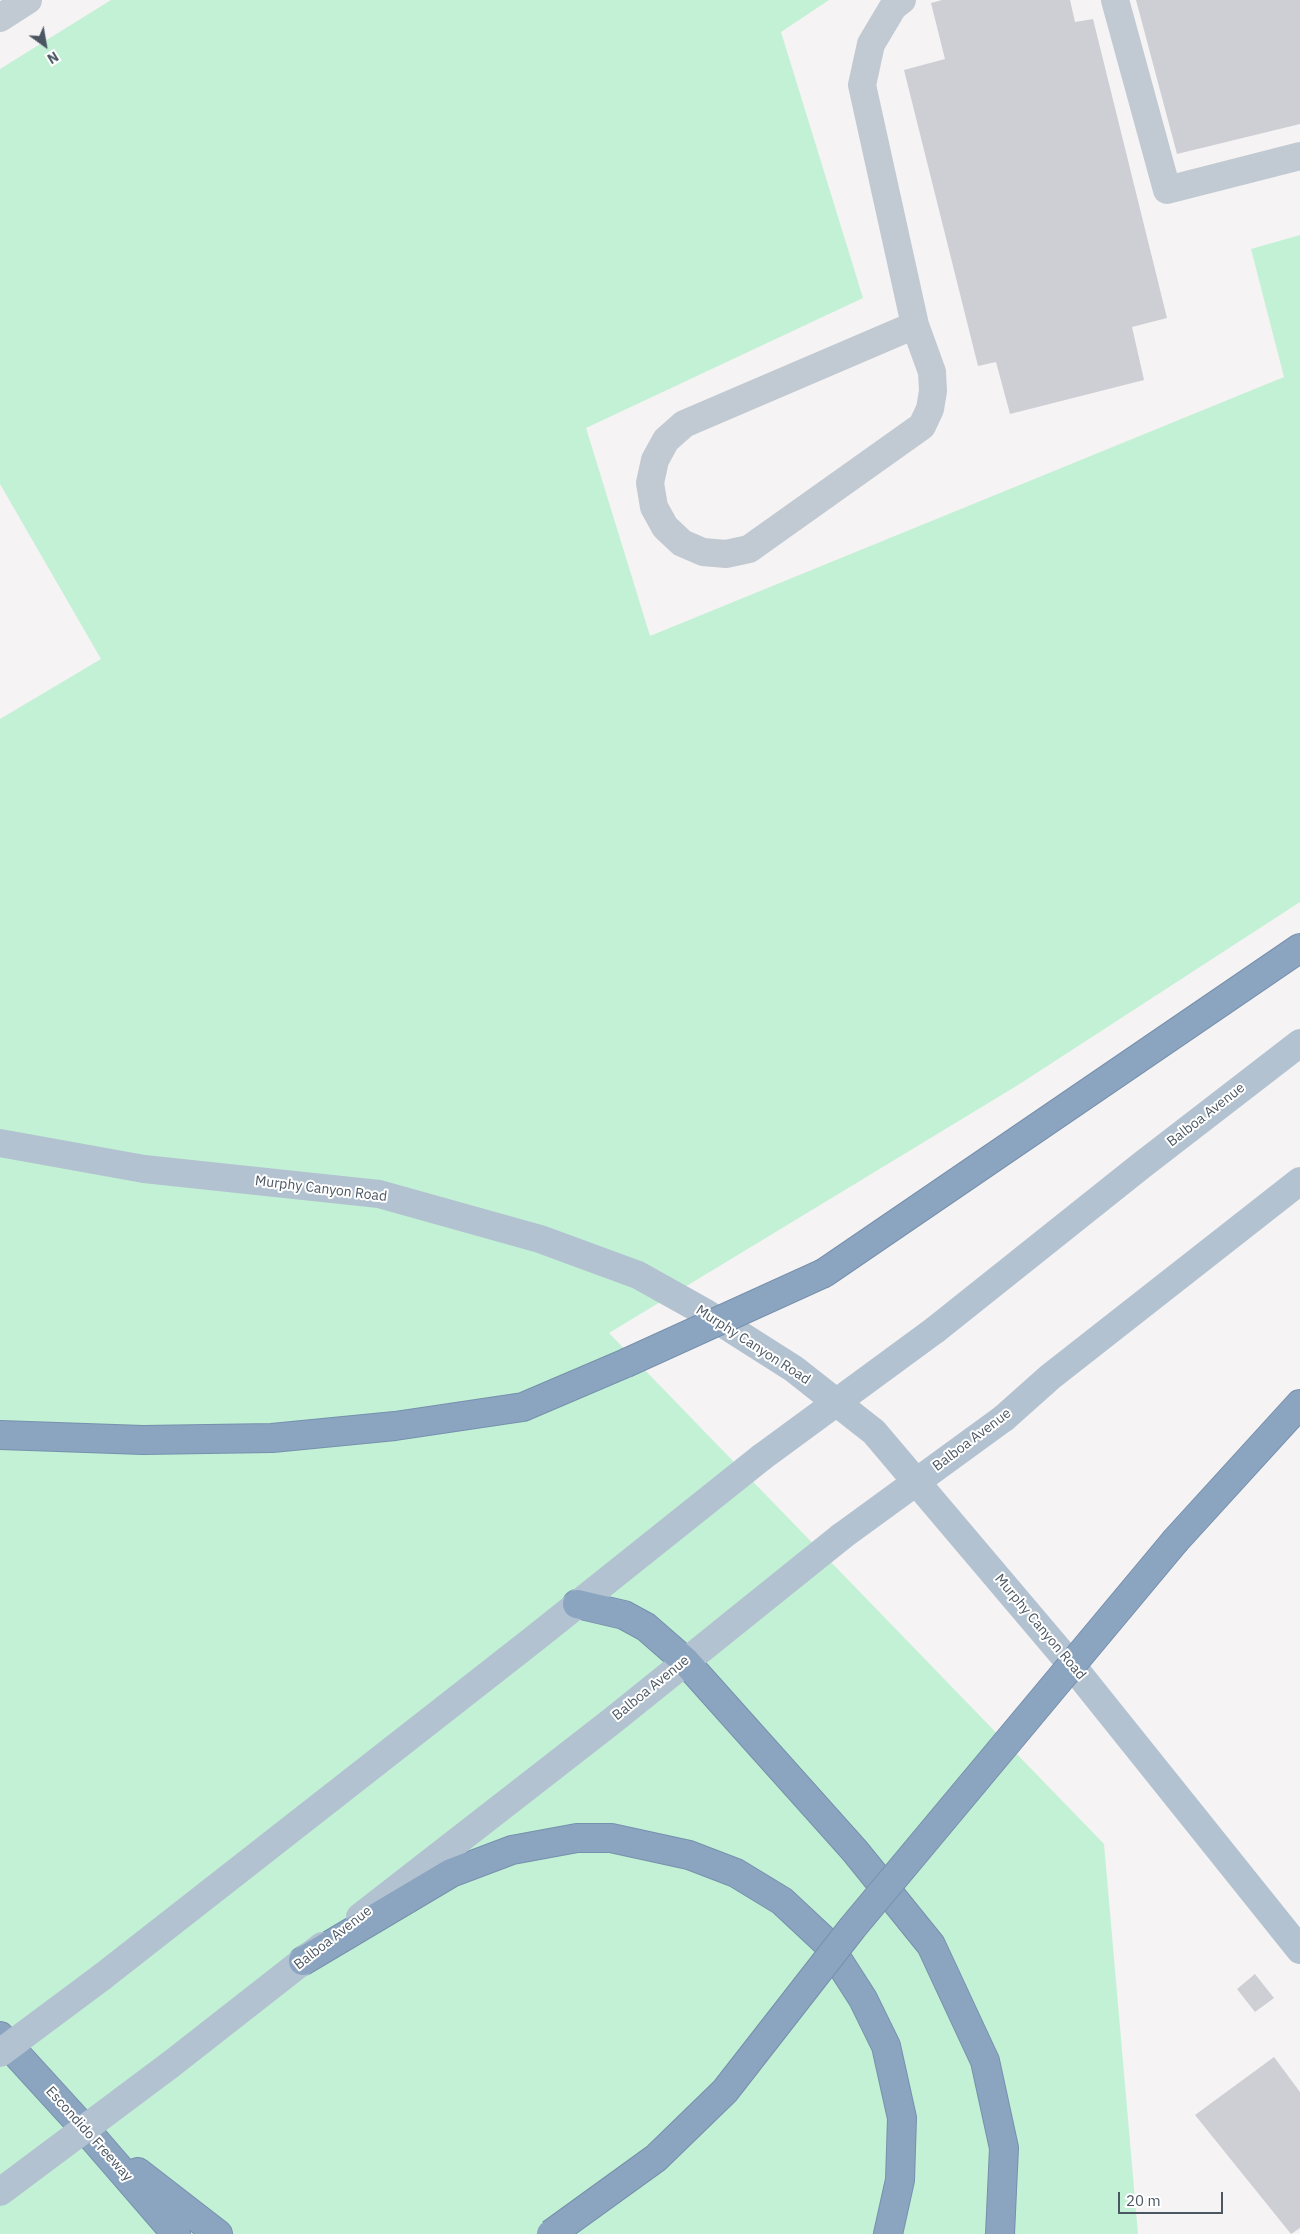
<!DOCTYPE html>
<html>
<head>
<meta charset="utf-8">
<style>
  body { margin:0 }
  #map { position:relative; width:1300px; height:2234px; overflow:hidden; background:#f5f3f3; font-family:"IBM Plex Sans",sans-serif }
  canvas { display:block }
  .north { position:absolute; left:20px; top:20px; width:50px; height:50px; -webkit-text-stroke:4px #fff; paint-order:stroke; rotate:148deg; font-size:14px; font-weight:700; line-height:20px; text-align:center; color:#4a5661 }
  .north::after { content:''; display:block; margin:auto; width:18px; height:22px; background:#4a5661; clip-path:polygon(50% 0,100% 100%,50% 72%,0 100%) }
  .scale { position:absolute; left:1118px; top:2192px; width:105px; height:22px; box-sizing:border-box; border:2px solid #4a5661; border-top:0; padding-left:6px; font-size:15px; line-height:18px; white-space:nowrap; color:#4a5661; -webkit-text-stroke:4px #fff; paint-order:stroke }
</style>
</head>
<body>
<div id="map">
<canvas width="1300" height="2234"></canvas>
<div class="north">N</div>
<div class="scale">20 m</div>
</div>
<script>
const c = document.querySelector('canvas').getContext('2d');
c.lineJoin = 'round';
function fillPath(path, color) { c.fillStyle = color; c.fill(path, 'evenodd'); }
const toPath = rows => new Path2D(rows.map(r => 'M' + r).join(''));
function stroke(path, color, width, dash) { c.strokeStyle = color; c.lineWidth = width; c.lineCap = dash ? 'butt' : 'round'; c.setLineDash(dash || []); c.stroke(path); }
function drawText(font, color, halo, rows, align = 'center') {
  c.font = font + ' "IBM Plex Sans",sans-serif'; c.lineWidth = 4; c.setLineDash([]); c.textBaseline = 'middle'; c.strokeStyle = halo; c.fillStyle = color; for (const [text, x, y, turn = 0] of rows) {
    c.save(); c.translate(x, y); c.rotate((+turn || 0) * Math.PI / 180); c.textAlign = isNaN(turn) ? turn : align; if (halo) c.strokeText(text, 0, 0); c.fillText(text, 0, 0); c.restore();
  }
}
const green = toPath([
  [111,0,829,0,781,32,863,298,586,428,650,636,1284,377,1251,249,1300,235,1300,902,1018,1085,609,1333,1104,1844,1138,2234,0,2234,0,719,101,659,0,484,0,69]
]);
const building = toPath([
  [942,0,1070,0,1075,22,1093,19,1167,318,1132,327,1144,380,1010,414,996,362,978,366,904,70,945,59,931,3],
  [1136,0,1300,0,1300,124,1177,154],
  [1255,1974,1274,1998,1255,2012,1237,1989],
  [1274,2057,1300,2092,1300,2228,1291,2234,1195,2115]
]);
const minor = toPath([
  [902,0,893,7,871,44,862,85,915,325,932,372,933,391,930,409,922,426,749,549,726,554,703,552,682,543,665,527,654,507,650,483,655,460,666,440,684,424,915,325],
  [1115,0,1167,190,1300,156],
  [0,18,28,0]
]);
const major = toPath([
  [0,1143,144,1169,379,1194,540,1239,638,1275,706,1313,794,1369,874,1432,1074,1668,1300,1950],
  [935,1330,1142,1165,1300,1043],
  [1004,1418,1050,1377,1300,1181],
  [360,1917,612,1721,842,1536],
  [102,1977,534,1639,762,1457],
  [170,2065,322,1946]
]);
const highway = toPath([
  [824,1273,1300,948],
  [0,1435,143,1440,272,1438,395,1426,523,1407,626,1363],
  [1176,1540,1300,1404],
  [577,1604,624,1615,646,1627,685,1661,855,1851,931,1945,985,2061,1004,2148,1000,2234],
  [303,1961,451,1873,512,1850,577,1838,611,1838,689,1855,736,1873,782,1901,827,1943,863,1999,886,2046,902,2118,900,2180,888,2234],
  [0,2036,93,2138,176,2234],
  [138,2172,218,2234]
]);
const majorBridge = toPath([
  [762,1457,935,1330],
  [842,1536,1004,1418],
  [0,2053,102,1977],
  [0,2192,170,2065]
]);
const highwayBridge = toPath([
  [626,1363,824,1273],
  [551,2234,656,2158,725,2091,853,1927,1176,1540]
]);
const streetNames = [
  ["Balboa Avenue",1206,1115,-38],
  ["Murphy Canyon Road",321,1189,7],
  ["Murphy Canyon Road",753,1345,33],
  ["Balboa Avenue",972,1440,-37],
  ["Murphy Canyon Road",1040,1627,50],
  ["Balboa Avenue",651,1688,-39],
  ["Balboa Avenue",333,1938,-38],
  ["Escondido Freeway",89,2134,48]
];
fillPath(green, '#c3f1d5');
fillPath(building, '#cdcfd5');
stroke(highway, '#7690ad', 30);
stroke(minor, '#c1cad2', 28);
stroke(major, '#b3c2d1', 28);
stroke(highway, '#8ba5c1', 28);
stroke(highwayBridge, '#7690ad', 30, []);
stroke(majorBridge, '#b3c2d1', 28);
stroke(highwayBridge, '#8ba5c1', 28);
drawText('14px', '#4a5661', '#fff', streetNames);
</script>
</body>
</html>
